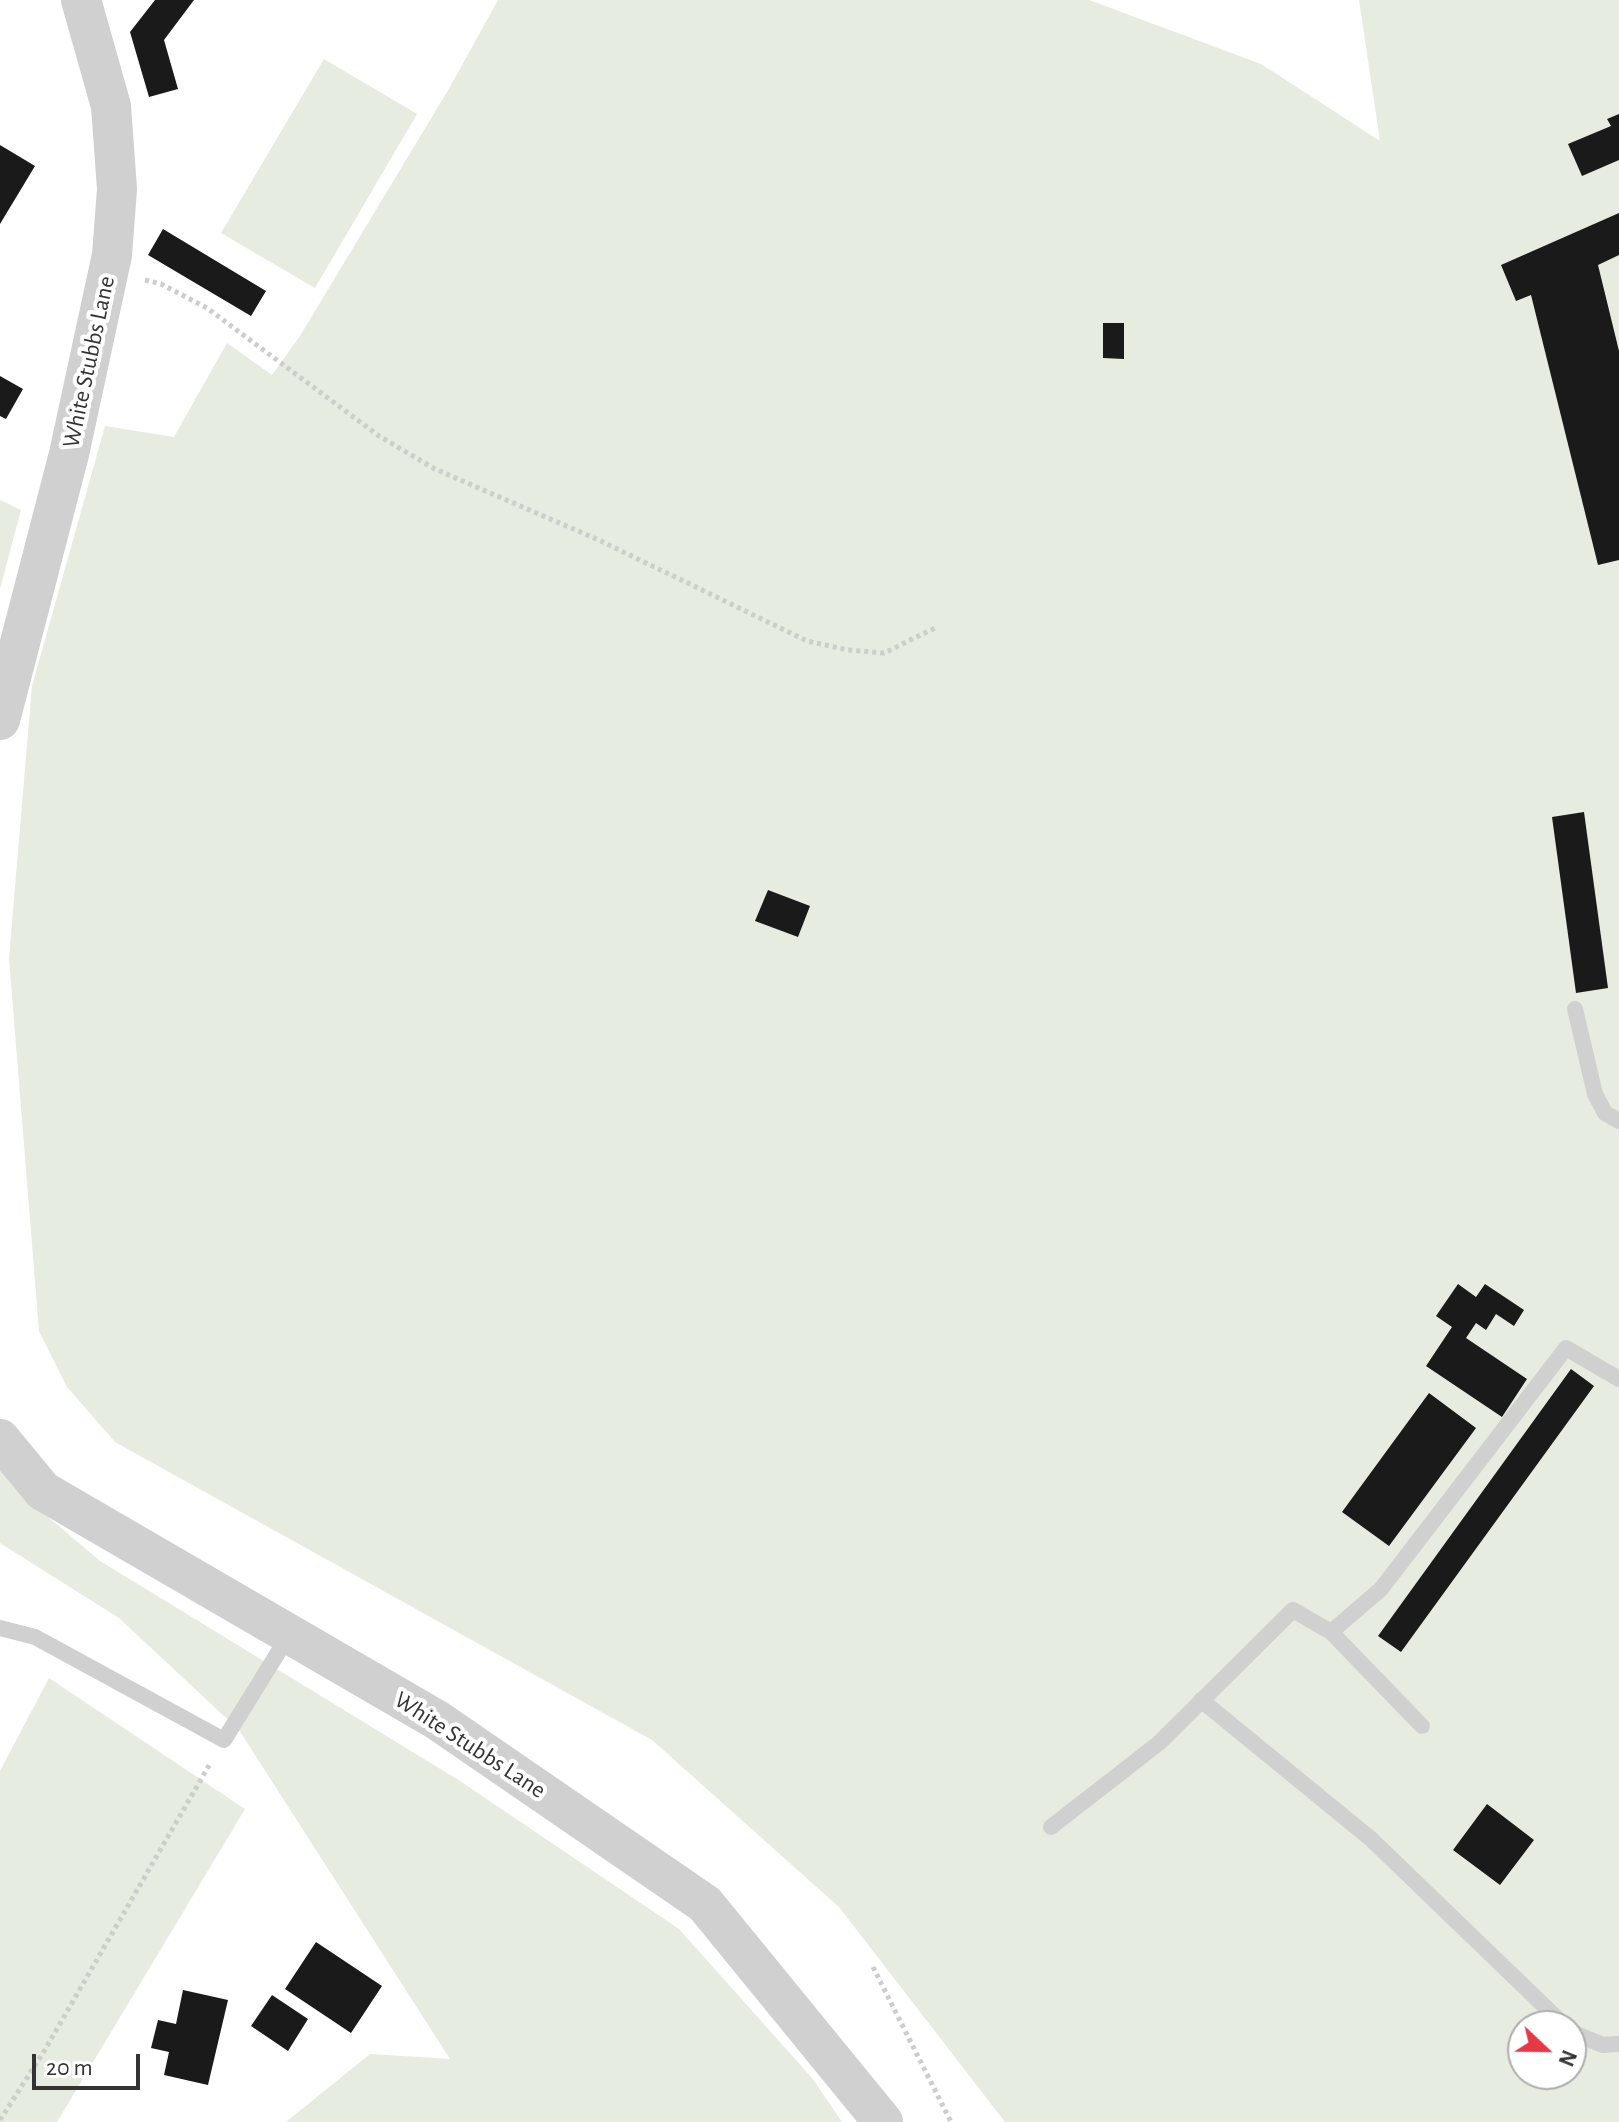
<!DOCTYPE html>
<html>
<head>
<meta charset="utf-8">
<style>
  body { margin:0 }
  #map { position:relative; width:1619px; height:2122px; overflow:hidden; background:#fff; font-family:"Alegreya Sans",sans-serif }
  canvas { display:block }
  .north { position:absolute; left:1507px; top:2010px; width:80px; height:80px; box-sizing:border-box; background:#fff; border:2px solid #adadad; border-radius:50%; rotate:112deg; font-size:22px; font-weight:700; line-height:32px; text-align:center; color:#333 }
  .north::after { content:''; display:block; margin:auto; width:28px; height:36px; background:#e63946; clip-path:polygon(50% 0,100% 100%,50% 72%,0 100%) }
  .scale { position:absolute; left:32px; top:2054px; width:108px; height:36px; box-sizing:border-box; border:4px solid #333; border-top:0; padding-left:10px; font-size:24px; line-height:28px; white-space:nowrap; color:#333; -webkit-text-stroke:6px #fff; paint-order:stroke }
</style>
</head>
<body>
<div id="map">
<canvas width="1619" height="2122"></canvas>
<div class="north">N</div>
<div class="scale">20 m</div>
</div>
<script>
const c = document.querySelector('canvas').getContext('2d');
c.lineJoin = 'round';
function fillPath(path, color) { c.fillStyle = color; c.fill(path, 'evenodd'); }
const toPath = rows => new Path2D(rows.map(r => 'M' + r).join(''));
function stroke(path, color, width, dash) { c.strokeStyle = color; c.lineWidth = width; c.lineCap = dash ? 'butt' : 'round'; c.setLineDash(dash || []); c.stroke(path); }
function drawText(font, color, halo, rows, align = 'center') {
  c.font = font + ' "Alegreya Sans",sans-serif'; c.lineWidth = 8; c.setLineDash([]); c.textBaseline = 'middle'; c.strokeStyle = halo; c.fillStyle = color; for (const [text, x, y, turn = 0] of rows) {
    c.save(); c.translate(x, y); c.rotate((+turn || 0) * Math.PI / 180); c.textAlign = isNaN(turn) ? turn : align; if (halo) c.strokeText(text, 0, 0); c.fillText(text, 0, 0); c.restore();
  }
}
const green = toPath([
  [498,0,1089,0,1261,64,1380,141,1359,0,1619,0,1619,2122,1005,2122,839,1907,652,1740,115,1442,67,1387,39,1331,9,958,32,686,105,426,174,437,227,343,272,375,300,336,450,87],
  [1523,2026,1571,2026,1571,2074,1523,2074],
  [324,59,417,114,315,288,221,233],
  [0,500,21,510,0,589],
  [0,1469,15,1489,100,1561,460,1781,679,1929,812,2078,842,2122,286,2122,370,2054,450,2059,239,1730,119,1618,0,1543],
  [49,1678,245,1809,57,2122,0,2122,0,1771]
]);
const building = toPath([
  [155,0,194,0,164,40,178,89,149,97,130,32],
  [1619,114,1619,160,1582,176,1568,144,1611,126,1607,119],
  [0,145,35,166,0,224],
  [1619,213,1619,255,1598,265,1619,351,1619,560,1598,565,1531,295,1516,301,1501,265],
  [163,229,266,291,251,316,148,255],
  [1103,323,1124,323,1124,359,1103,358],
  [0,376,23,389,6,419,0,416],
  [1584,812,1608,988,1576,993,1552,817],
  [768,890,810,906,798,937,755,921],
  [1458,1284,1476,1297,1485,1284,1524,1310,1514,1326,1496,1314,1486,1330,1476,1323,1466,1338,1527,1379,1502,1417,1426,1366,1452,1327,1436,1316],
  [1571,1369,1594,1386,1401,1652,1378,1636],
  [1429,1393,1476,1428,1389,1546,1342,1512],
  [1487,1804,1534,1840,1500,1885,1453,1850],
  [316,1942,382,1986,351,2033,285,1989],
  [183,1990,228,2000,208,2085,164,2075,169,2052,151,2048,158,2020,176,2024],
  [272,1995,308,2019,288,2051,251,2026]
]);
const path = toPath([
  [145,280,161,284,207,308,379,436,435,469,601,541,807,641,848,650,884,653,937,627],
  [873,1967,951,2122],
  [0,2120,43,2053,211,1762]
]);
const service = toPath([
  [1575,1009,1595,1094,1605,1113,1619,1121],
  [0,1628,35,1637,224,1740,289,1635],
  [1331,1632,1422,1726],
  [1201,1700,1371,1839,1565,2026],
  [1051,1827,1159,1743,1293,1610,1331,1632,1381,1589,1566,1348,1619,1379],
  [1571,2032,1603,2045,1619,2044]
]);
const tertiary = toPath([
  [0,720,69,454,112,255,117,189,111,106,81,0],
  [0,1439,43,1491,437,1720,705,1904,883,2122]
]);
const streetNames = [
  ["White Stubbs Lane",89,362,-78],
  ["White Stubbs Lane",470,1745,33]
];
fillPath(green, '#e6ecdf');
fillPath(building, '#1a1a1a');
stroke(path, '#cdcdcd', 5, [4, 4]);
stroke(service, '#d0d0d0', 16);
stroke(tertiary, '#d0d0d0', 40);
drawText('24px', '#333', '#fff', streetNames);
</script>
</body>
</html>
